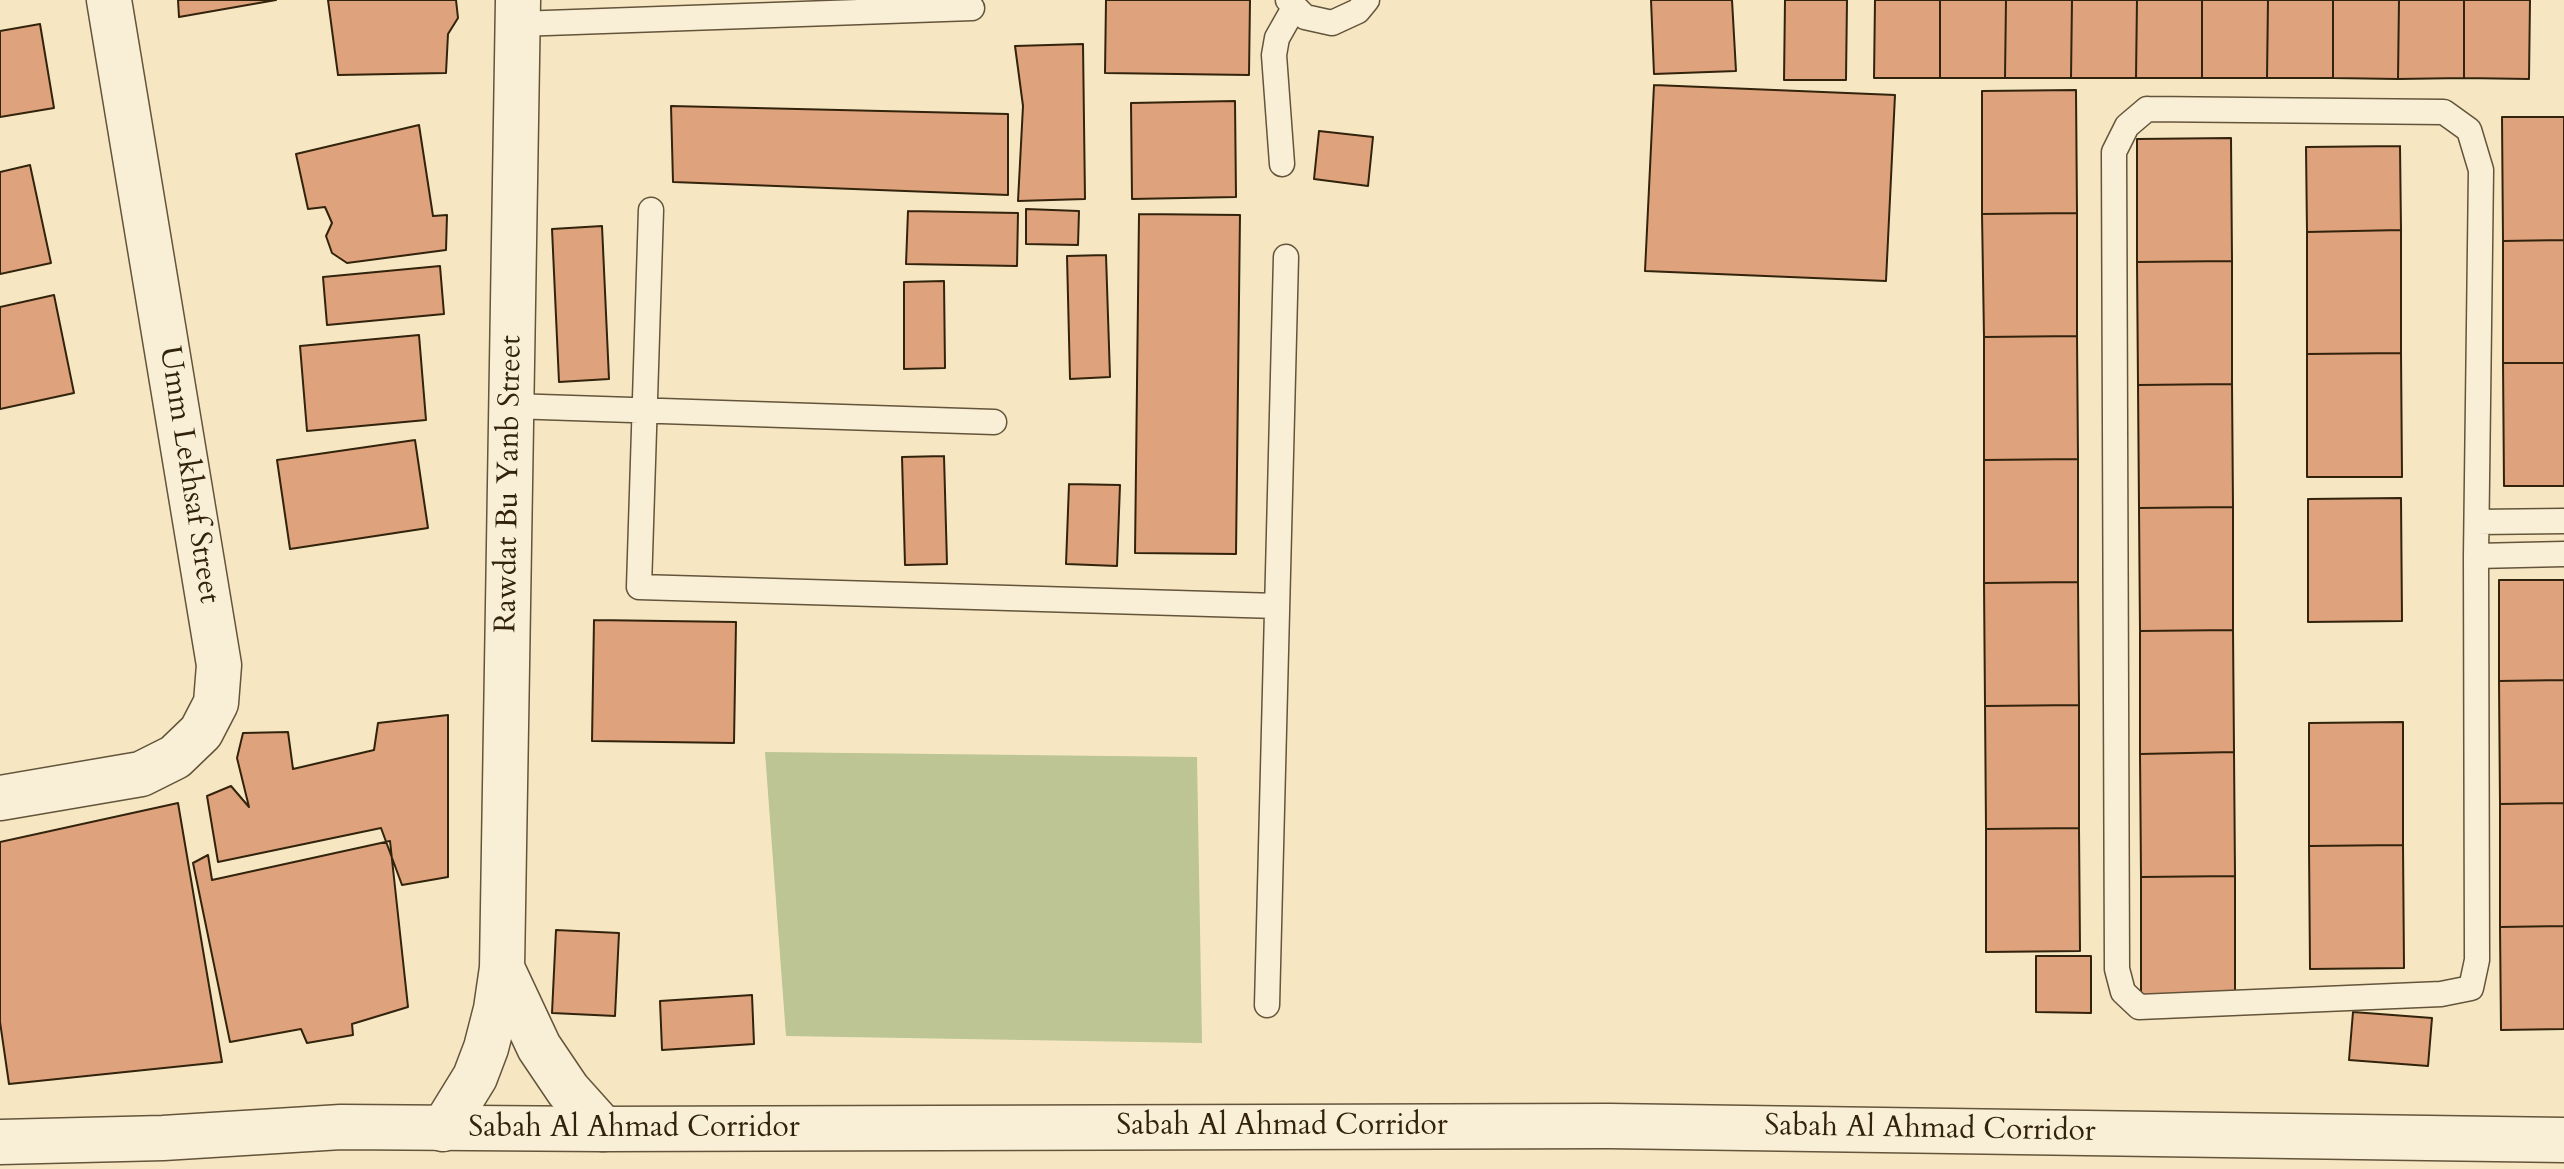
<!DOCTYPE html>
<html>
<head>
<meta charset="utf-8">
<style>
  body { margin:0 }
  canvas { display:block; background:#f6e7c2 }
</style>
</head>
<body>
<canvas width="2564" height="1169"></canvas>
<script>
const c = document.querySelector('canvas').getContext('2d');
c.lineJoin = 'round';
function fillPath(path, color) { c.fillStyle = color; c.fill(path, 'evenodd'); }
const toPath = rows => new Path2D(rows.map(r => 'M' + r).join(''));
function stroke(path, color, width, dash) { c.strokeStyle = color; c.lineWidth = width; c.lineCap = dash ? 'butt' : 'round'; c.setLineDash(dash || []); c.stroke(path); }
function drawText(font, color, halo, rows, align = 'center') {
  c.font = font + ' Cardo,serif'; c.lineWidth = 7; c.setLineDash([]); c.textBaseline = 'middle'; c.strokeStyle = halo; c.fillStyle = color; for (const [text, x, y, turn = 0] of rows) {
    c.save(); c.translate(x, y); c.rotate((+turn || 0) * Math.PI / 180); c.textAlign = isNaN(turn) ? turn : align; if (halo) c.strokeText(text, 0, 0); c.fillText(text, 0, 0); c.restore();
  }
}
const green = toPath([
  [765,752,1197,757,1202,1043,786,1036]
]);
const building = toPath([
  [178,0,276,0,179,17,178,0],
  [328,0,456,0,458,18,448,34,446,73,338,75,328,0],
  [1106,0,1250,0,1249,75,1105,73,1106,0],
  [1651,0,1732,0,1736,71,1654,74,1651,0],
  [1785,0,1847,0,1846,80,1784,80,1785,0],
  [1875,0,1940,0,1940,78,1874,78,1875,0],
  [1940,0,2006,0,2005,78,1940,78,1940,0],
  [2006,0,2072,0,2071,78,2005,78,2006,0],
  [2072,0,2137,0,2136,78,2071,78,2072,0],
  [2137,0,2202,0,2202,78,2136,78,2137,0],
  [2202,0,2268,0,2267,78,2202,78,2202,0],
  [2268,0,2333,0,2333,78,2267,78,2268,0],
  [2333,0,2399,0,2398,79,2333,78,2333,0],
  [2399,0,2464,0,2464,78,2398,79,2399,0],
  [2464,0,2530,0,2529,79,2464,78,2464,0],
  [40,24,54,108,0,117,0,31,40,24],
  [1083,44,1085,199,1018,201,1023,106,1015,46,1083,44],
  [1654,85,1895,95,1886,281,1645,271,1654,85],
  [2076,90,2077,213,1982,214,1982,91,2076,90],
  [1235,101,1236,197,1132,199,1131,103,1235,101],
  [671,106,1008,114,1008,195,673,182,671,106],
  [2502,117,2564,117,2564,240,2503,241,2502,117],
  [419,125,433,216,447,215,446,250,347,263,332,253,326,236,332,223,325,207,308,209,296,154,419,125],
  [1319,131,1373,137,1368,186,1314,179,1319,131],
  [2231,138,2232,261,2137,262,2137,139,2231,138],
  [2400,146,2401,230,2307,232,2306,147,2400,146],
  [30,165,51,263,0,274,0,172,30,165],
  [1026,209,1079,211,1078,245,1026,244,1026,209],
  [908,211,1018,213,1017,266,906,264,908,211],
  [2077,213,2077,336,1984,337,1982,214,2077,213],
  [1139,214,1240,215,1236,554,1135,553,1139,214],
  [602,226,609,379,559,382,552,229,602,226],
  [2401,230,2401,353,2307,354,2307,232,2401,230],
  [2564,240,2564,363,2503,363,2503,241,2564,240],
  [1106,255,1110,377,1070,379,1067,256,1106,255],
  [2232,261,2232,384,2138,385,2137,262,2232,261],
  [440,266,444,314,327,325,323,277,440,266],
  [944,281,945,368,904,369,904,282,944,281],
  [54,295,74,393,0,409,0,307,54,295],
  [419,335,426,420,307,431,300,346,419,335],
  [2077,336,2078,459,1984,460,1984,337,2077,336],
  [2401,353,2402,477,2307,477,2307,354,2401,353],
  [2503,363,2564,363,2564,486,2504,486,2503,363],
  [2232,384,2233,507,2139,508,2138,385,2232,384],
  [415,440,428,528,290,549,277,460,415,440],
  [944,456,947,564,905,565,902,457,944,456],
  [2078,459,2078,582,1984,583,1984,460,2078,459],
  [1069,484,1120,485,1117,566,1066,564,1069,484],
  [2401,498,2402,621,2308,622,2308,499,2401,498],
  [2233,507,2233,630,2140,631,2139,508,2233,507],
  [2499,580,2564,580,2564,680,2499,681,2499,580],
  [2078,582,2079,705,1985,706,1984,583,2078,582],
  [594,620,736,622,734,743,592,741,594,620],
  [2233,630,2234,752,2140,754,2140,631,2233,630],
  [2564,680,2564,803,2500,804,2499,681,2564,680],
  [2079,705,2079,828,1986,829,1985,706,2079,705],
  [448,715,448,877,402,885,381,828,218,862,207,796,231,786,249,807,237,758,243,733,288,732,293,769,374,750,378,723,448,715],
  [2403,722,2403,845,2309,846,2309,723,2403,722],
  [2234,752,2235,876,2141,877,2140,754,2234,752],
  [178,803,222,1062,9,1084,0,1022,0,842,178,803],
  [2564,803,2564,926,2500,927,2500,804,2564,803],
  [2079,828,2080,951,1986,952,1986,829,2079,828],
  [390,841,408,1007,352,1024,353,1035,307,1043,301,1029,230,1042,193,863,208,855,212,880,390,841],
  [2403,845,2404,968,2310,969,2309,846,2403,845],
  [2235,876,2235,999,2141,1000,2141,877,2235,876],
  [2564,926,2564,1029,2501,1030,2500,927,2564,926],
  [556,930,619,933,615,1016,552,1013,556,930],
  [2036,956,2091,956,2091,1013,2036,1012,2036,956],
  [752,995,754,1044,662,1050,660,1001,752,995],
  [2353,1012,2432,1018,2428,1066,2349,1060,2353,1012]
]);
const service = toPath([
  [1288,0,1305,17,1332,23,1358,11,1367,0],
  [518,24,972,8],
  [2147,109,2444,112,2469,130,2481,170,2476,556,2477,960,2471,988,2441,994,2139,1007,2123,992,2117,969,2114,152,2127,126,2147,109],
  [1282,164,1274,55,1277,38,1294,8],
  [651,210,639,587,1277,606],
  [511,406,994,422],
  [2477,522,2564,521],
  [2476,556,2564,554],
  [1267,1005,1286,257]
]);
const minor = toPath([
  [0,798,141,774,175,757,201,732,216,703,219,665,109,0],
  [502,968,539,1047,568,1090,603,1129],
  [443,1129,475,1077,486,1048,496,1009,502,968,518,0]
]);
const tertiary = toPath([
  [0,1142,163,1138,341,1127,603,1129,1609,1126,2564,1140]
]);
const streetNames = [
  ["Umm Lekhsaf Street",188,475,81],
  ["Rawdat Bu Yanb Street",510,484,-89],
  ["Sabah Al Ahmad Corridor",1282,1127],
  ["Sabah Al Ahmad Corridor",634,1129],
  ["Sabah Al Ahmad Corridor",1930,1130,1]
];
fillPath(green, '#bcc593');
fillPath(building, '#dea27c');
stroke(building, '#32230c', 2);
stroke(service, '#63543a', 27);
stroke(minor, '#63543a', 47);
stroke(tertiary, '#63543a', 47);
stroke(service, '#f9efd7', 24);
stroke(minor, '#f9efd7', 44);
stroke(tertiary, '#f9efd7', 44);
drawText('30px', '#32230c', '#f9efd7', streetNames);
</script>
</body>
</html>
